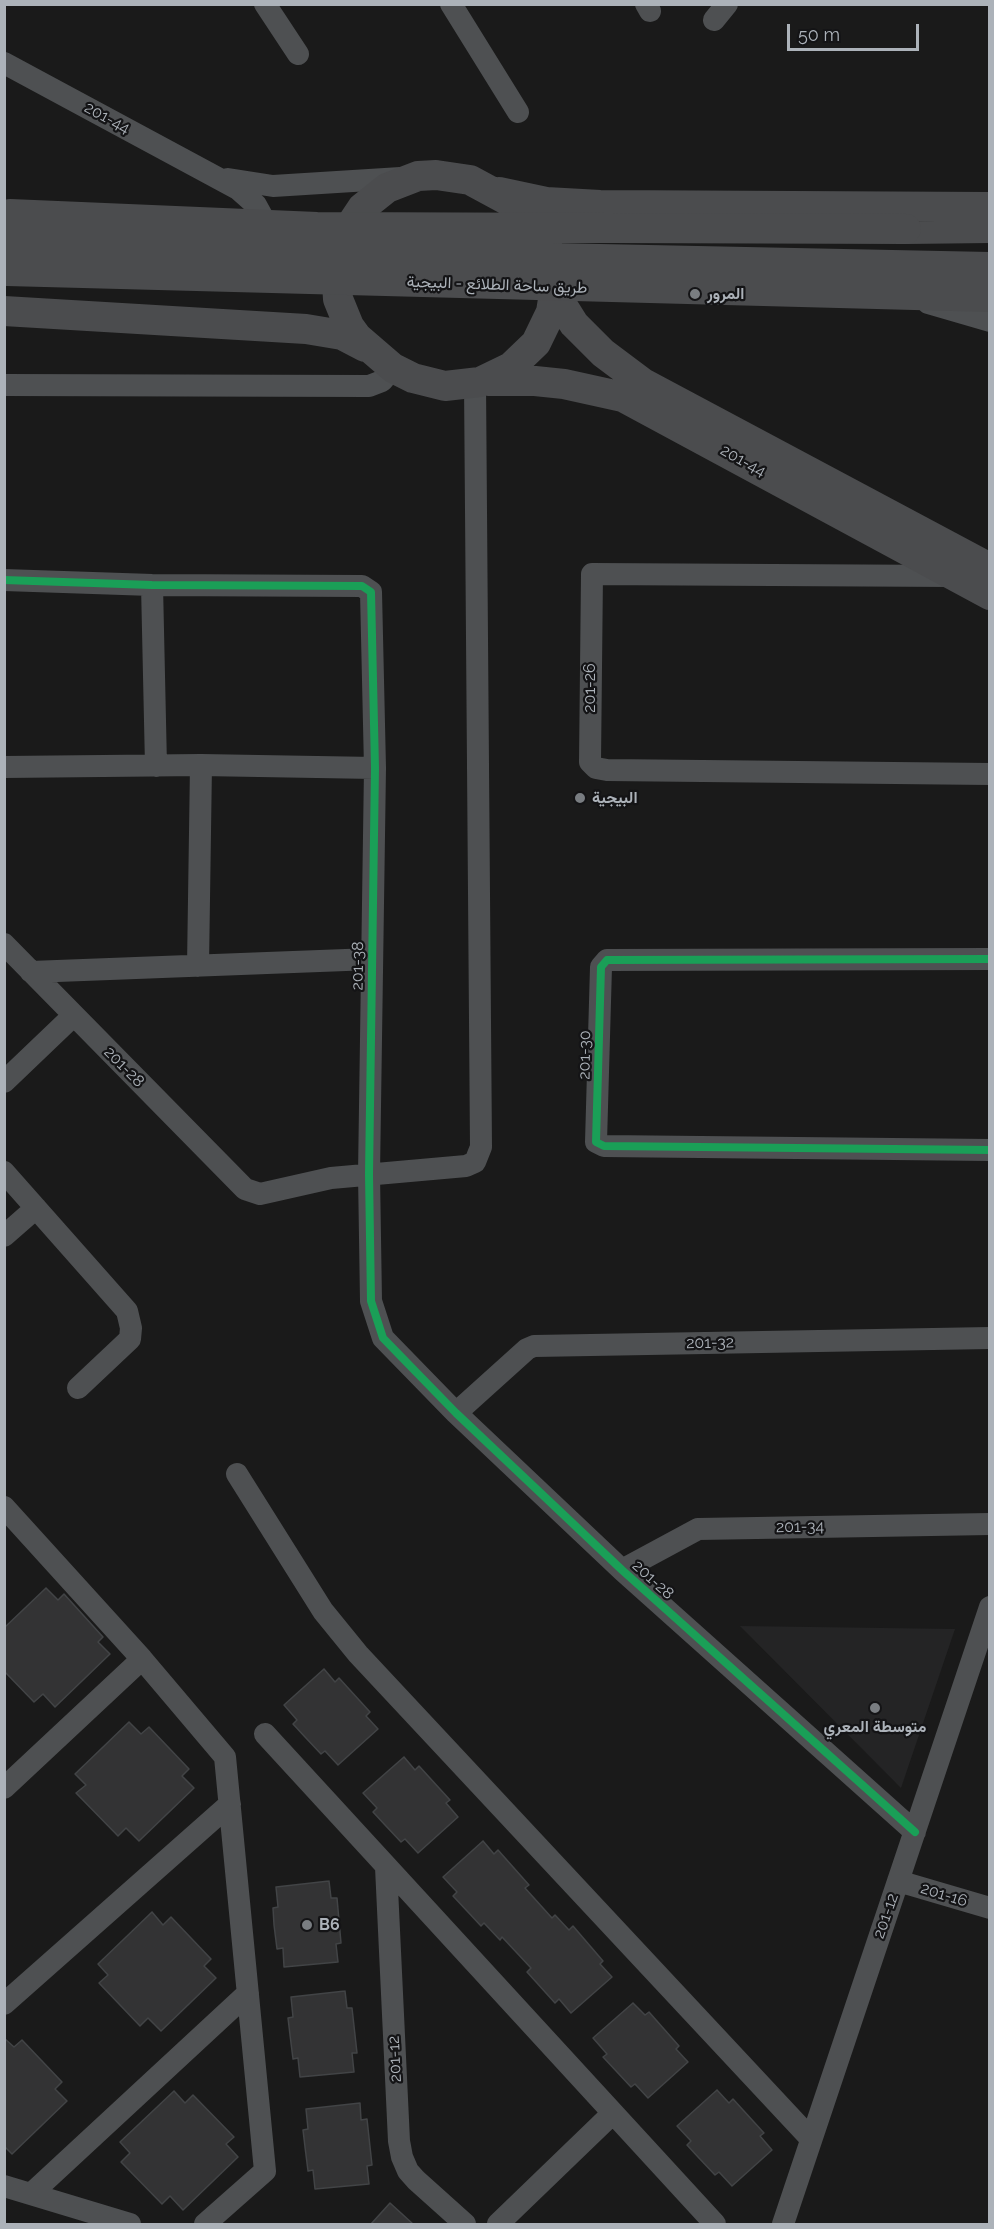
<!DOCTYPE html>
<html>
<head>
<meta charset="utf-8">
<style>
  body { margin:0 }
  #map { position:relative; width:994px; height:2229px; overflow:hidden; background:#1a1a1a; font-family:Raleway,sans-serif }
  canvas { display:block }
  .frame { position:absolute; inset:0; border:6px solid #acb2b9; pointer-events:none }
  .scale { position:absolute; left:787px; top:24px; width:132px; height:27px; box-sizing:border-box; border:3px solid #acb2b9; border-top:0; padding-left:8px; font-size:18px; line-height:21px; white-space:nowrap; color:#acb2b9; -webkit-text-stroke:4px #141416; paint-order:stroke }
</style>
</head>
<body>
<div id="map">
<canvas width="994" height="2229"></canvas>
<div class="frame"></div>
<div class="scale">50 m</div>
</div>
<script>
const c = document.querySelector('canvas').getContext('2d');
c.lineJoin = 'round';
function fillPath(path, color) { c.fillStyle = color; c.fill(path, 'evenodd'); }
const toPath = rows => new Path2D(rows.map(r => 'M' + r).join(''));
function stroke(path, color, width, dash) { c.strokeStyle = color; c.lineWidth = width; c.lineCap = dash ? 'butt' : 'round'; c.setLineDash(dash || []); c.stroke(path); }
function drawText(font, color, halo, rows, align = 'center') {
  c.font = font + ' Raleway,Vazirmatn,sans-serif'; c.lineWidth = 4.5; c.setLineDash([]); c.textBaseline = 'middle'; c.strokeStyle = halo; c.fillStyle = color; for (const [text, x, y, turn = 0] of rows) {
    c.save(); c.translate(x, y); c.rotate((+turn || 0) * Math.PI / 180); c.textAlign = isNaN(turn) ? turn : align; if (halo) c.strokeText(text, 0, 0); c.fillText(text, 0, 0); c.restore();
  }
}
const built = toPath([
  [740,1626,955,1629,901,1788]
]);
const building = toPath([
  [46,1588,58,1600,64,1594,103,1637,98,1642,110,1654,55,1707,43,1694,34,1702,4,1671,4,1628,46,1588],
  [324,1669,335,1682,339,1678,370,1712,366,1716,378,1729,338,1765,325,1751,321,1754,305,1737,293,1724,297,1720,284,1705,324,1669],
  [129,1722,141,1734,149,1727,189,1769,182,1776,194,1788,139,1841,126,1828,118,1836,76,1793,86,1785,75,1774,129,1722],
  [404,1757,415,1770,419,1766,450,1800,446,1803,458,1817,418,1853,405,1839,401,1842,385,1825,373,1812,377,1808,363,1793,404,1757],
  [483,1841,494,1854,498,1850,529,1885,525,1888,552,1918,555,1915,569,1930,573,1926,603,1961,600,1964,612,1977,571,2013,559,1999,555,2003,527,1972,531,1968,502,1937,500,1940,484,1923,481,1926,453,1896,457,1892,443,1877,483,1841],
  [329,1881,331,1898,337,1898,341,1943,336,1944,338,1962,284,1967,283,1948,277,1949,274,1925,273,1908,278,1907,276,1887,329,1881],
  [152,1912,163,1925,171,1917,211,1959,204,1966,216,1978,161,2031,148,2018,140,2026,99,1983,108,1975,98,1964,152,1912],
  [345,1991,347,2008,352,2008,357,2053,352,2053,354,2072,300,2077,298,2058,293,2059,290,2035,288,2018,293,2017,291,1997,345,1991],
  [633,2003,645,2015,649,2012,679,2046,676,2049,688,2062,648,2098,635,2084,631,2087,603,2057,607,2054,593,2038,633,2003],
  [4,2038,14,2047,22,2040,62,2082,55,2089,67,2101,12,2154,4,2146,4,2038],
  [717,2090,729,2103,733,2099,764,2133,760,2136,772,2150,732,2186,719,2172,715,2175,698,2157,687,2145,691,2141,677,2126,717,2090],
  [174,2091,185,2103,193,2095,234,2137,226,2144,238,2157,183,2210,170,2196,162,2204,121,2162,130,2153,120,2142,174,2091],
  [360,2103,361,2120,367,2119,372,2165,367,2166,369,2184,315,2189,313,2170,308,2171,305,2147,303,2130,308,2129,306,2109,360,2103],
  [390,2203,413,2224,371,2224,390,2203]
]);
const minor = toPath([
  [265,4,298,54],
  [451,4,518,112],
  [646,4,650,11],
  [714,20,727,4],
  [4,63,238,189,256,205,273,236],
  [228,179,273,186,401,178],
  [928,303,990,321],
  [4,385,369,386,382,381,393,368],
  [953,576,592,574,590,762,596,768,607,770,990,774],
  [4,580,152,585,362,586,371,592,375,768,369,1174,371,1301,383,1338,456,1413,622,1570,915,1832],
  [152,585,156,766],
  [4,767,201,765,375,768],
  [4,944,245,1189,260,1194,331,1178,466,1166,475,1162,481,1147,475,383],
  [990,959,607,960,601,967,596,1142,604,1146,990,1150],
  [198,966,201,765],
  [31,972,372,959],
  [4,1082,73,1016],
  [4,1172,127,1311,131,1328,130,1339,78,1388],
  [4,1236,36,1208],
  [456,1413,527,1349,534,1346,990,1338],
  [237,1474,323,1611,358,1654,811,2139],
  [4,1507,142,1659,225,1757,265,2171,205,2224],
  [622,1570,698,1529,990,1524],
  [265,1734,715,2224],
  [4,1788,142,1659],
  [386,1867,399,2141,402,2157,408,2171,416,2180,465,2224],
  [898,1881,990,1908],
  [4,2004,230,1804],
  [4,2186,130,2224],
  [31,2194,248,1993],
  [498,2224,613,2113],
  [783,2224,990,1607]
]);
const major = toPath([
  [436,175,470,180,507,200,538,231,546,244,552,259,554,293,551,312,536,343,511,367,480,382,445,386,413,378,393,368,357,337,349,326,338,299,336,266,340,248,344,235,362,208,387,188,418,176,436,175],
  [499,192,546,202,600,205,990,207],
  [906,229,990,228],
  [555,281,564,308,574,324,603,353,643,383,990,568],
  [4,311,306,329,342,335,365,347],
  [488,381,535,381,564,384,623,397,990,595]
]);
const majorBridge = toPath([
  [10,214,317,227,906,229],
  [8,243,356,254,990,267],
  [7,271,990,297]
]);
const cycleway = toPath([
  [4,580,152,585,362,586,371,592,375,768,369,1174,371,1301,383,1338,456,1413,622,1570,915,1832],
  [990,959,607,960,601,967,596,1142,604,1146,990,1150]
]);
const markers = [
  [695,294,6,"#797d81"],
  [580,798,6,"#797d81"],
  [875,1708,6,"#797d81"],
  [307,1925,6,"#797d81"]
];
const streetNames = [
  ["201-44",107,118,28],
  ["طريق ساحة الطلائع - البيجية",497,285,2],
  ["201-44",743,461,29],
  ["201-26",590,688,-90],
  ["201-38",358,966,-89],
  ["201-30",585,1055,-89],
  ["201-28",124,1067,45],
  ["201-32",710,1343,-1],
  ["201-34",800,1527,-1],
  ["201-28",653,1580,42],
  ["201-16",944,1895,17],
  ["201-12",886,1916,-71],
  ["201-12",395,2059,-93]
];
const poiNames = [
  ["المرور",707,294],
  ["البيجية",592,798],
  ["متوسطة المعري",875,1727,"center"],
  ["B6",319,1925]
];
fillPath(built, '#242425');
fillPath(building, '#333334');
stroke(building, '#424446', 1.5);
stroke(minor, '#4e5052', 22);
stroke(major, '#4b4c4e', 30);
stroke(majorBridge, '#4b4c4e', 30);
stroke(cycleway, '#1a9f57', 8);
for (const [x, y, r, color] of markers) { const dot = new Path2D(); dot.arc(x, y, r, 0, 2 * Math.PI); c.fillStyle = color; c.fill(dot); stroke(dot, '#141416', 2); }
drawText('16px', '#acb2b9', '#141416', streetNames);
drawText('bold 16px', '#acb2b9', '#141416', poiNames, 'left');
</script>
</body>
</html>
